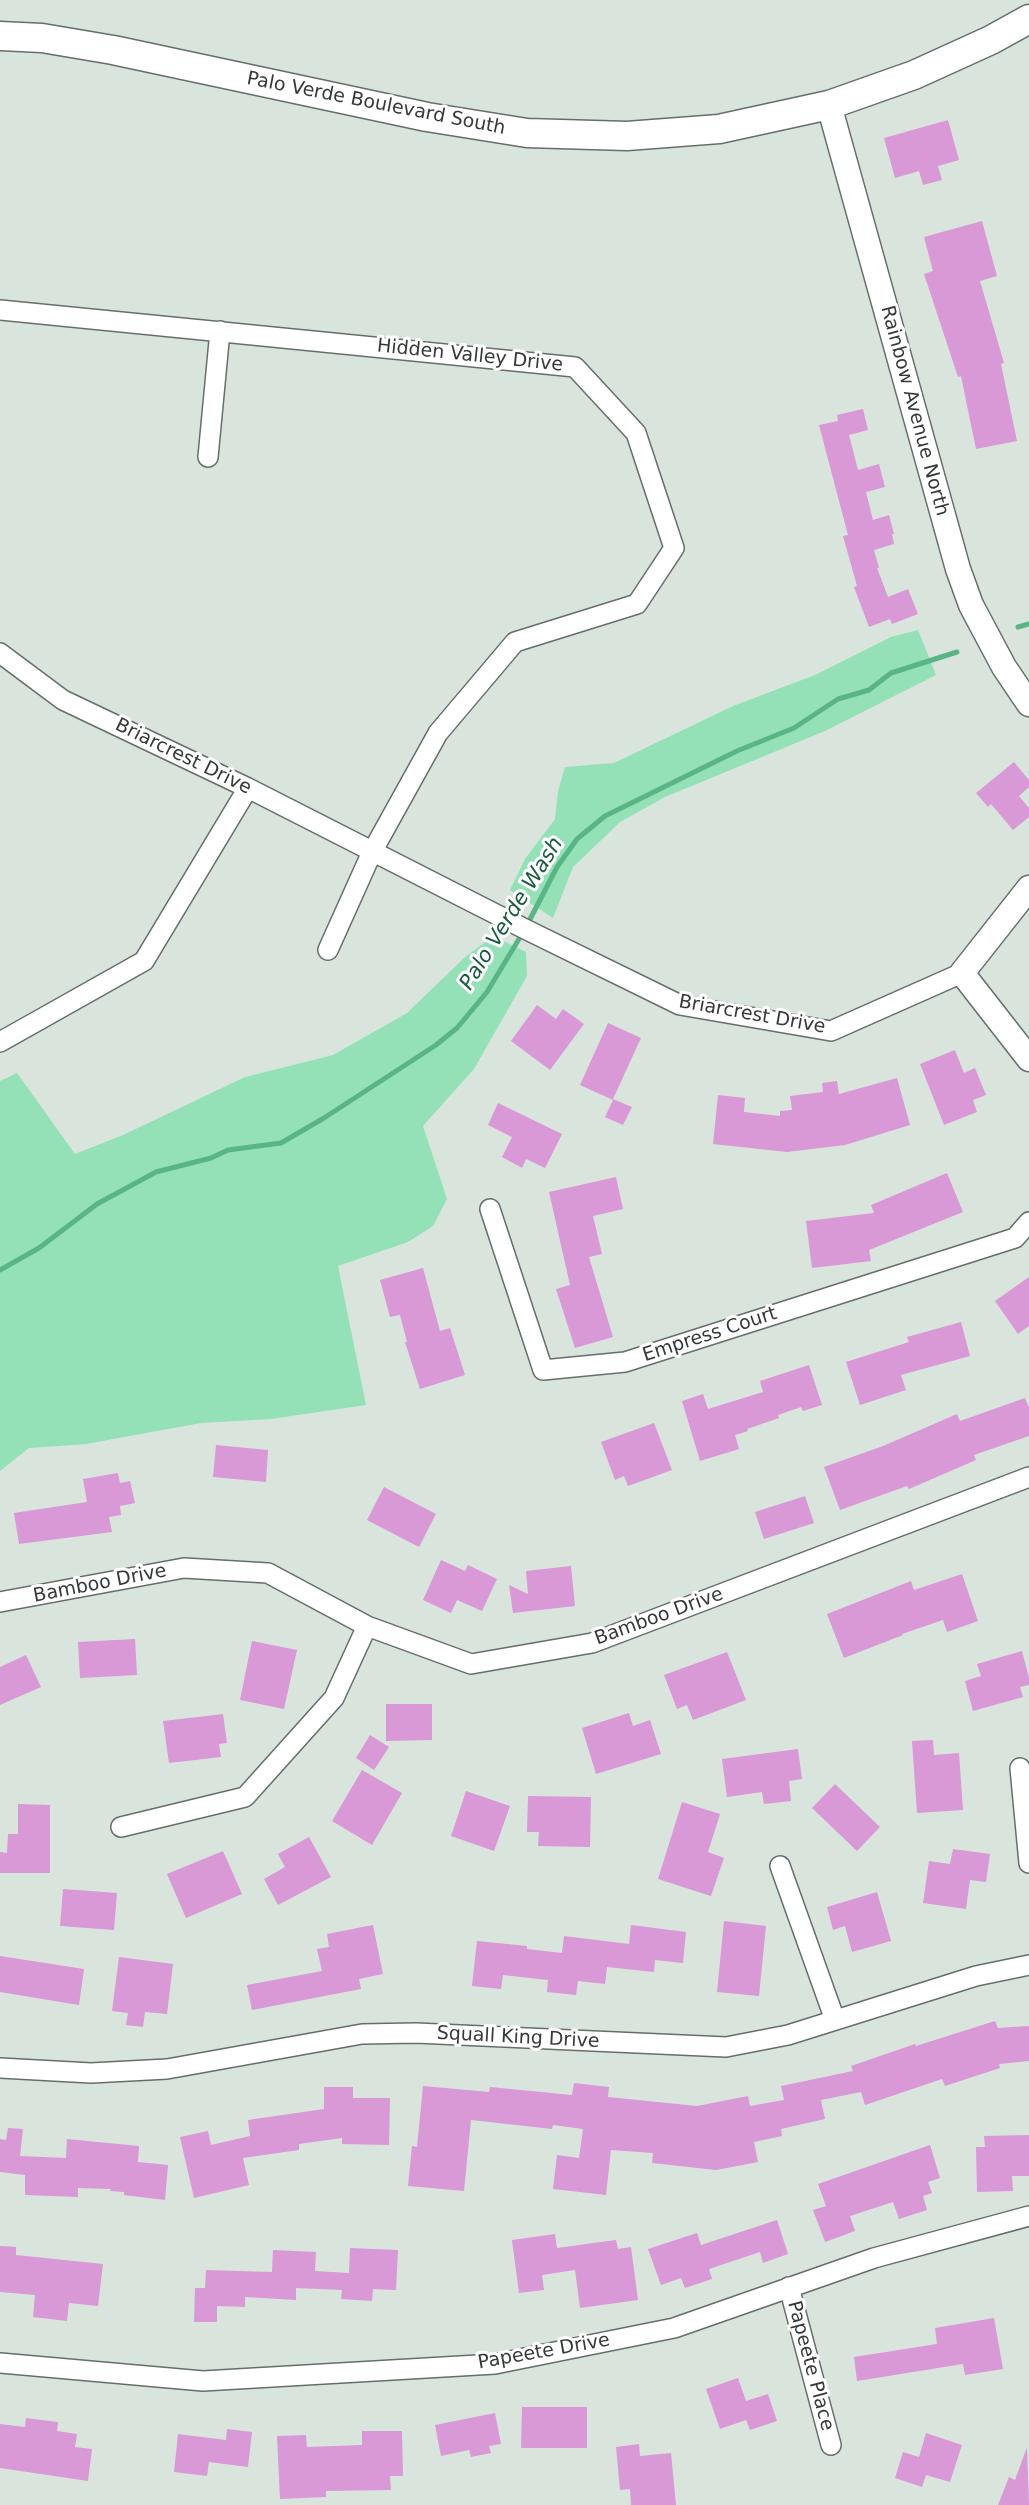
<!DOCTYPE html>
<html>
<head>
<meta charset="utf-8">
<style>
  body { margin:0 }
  canvas { display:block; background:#d9e4dd }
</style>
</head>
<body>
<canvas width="1029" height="2505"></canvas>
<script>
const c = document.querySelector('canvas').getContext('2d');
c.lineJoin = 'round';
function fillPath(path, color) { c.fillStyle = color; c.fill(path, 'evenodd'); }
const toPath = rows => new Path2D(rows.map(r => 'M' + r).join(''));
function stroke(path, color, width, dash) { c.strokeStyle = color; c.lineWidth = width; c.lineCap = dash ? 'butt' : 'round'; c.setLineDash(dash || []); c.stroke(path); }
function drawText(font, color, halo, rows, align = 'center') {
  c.font = font + ' "DejaVu Sans",sans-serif'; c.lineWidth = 6; c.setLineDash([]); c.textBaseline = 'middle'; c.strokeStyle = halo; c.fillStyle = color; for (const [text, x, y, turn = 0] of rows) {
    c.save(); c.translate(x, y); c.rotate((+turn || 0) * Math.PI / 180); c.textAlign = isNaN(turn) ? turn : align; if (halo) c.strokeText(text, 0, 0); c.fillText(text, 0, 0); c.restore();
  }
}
const green = toPath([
  [918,630,936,675,825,731,665,797,620,822,573,867,553,918,510,890,525,859,555,819,558,791,565,767,614,763,733,706,815,675,891,637],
  [493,936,526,952,527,976,474,1069,423,1126,447,1199,433,1226,408,1242,338,1266,366,1405,271,1419,201,1423,86,1444,29,1448,0,1471,0,1081,17,1073,75,1154,123,1135,245,1077,333,1055,407,1013,464,958]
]);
const stream = toPath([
  [1018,627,1029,624],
  [0,1270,39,1248,97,1204,156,1172,211,1158,228,1150,281,1143,324,1118,436,1045,457,1028,487,992,525,929,557,867,577,839,605,816,737,751,794,728,838,699,869,690,891,673,957,652]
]);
const building = toPath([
  [948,120,959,160,938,166,942,180,923,185,919,171,895,178,884,138],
  [982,221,997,276,980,281,1004,363,1001,364,1017,441,976,449,961,376,958,377,924,274,933,271,924,237],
  [863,409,868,430,849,435,858,470,879,464,885,487,866,492,873,520,889,515,894,534,892,534,894,544,874,550,879,568,877,568,888,597,908,589,918,614,892,624,890,619,869,627,854,587,857,586,843,536,848,535,819,425,838,421,837,415],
  [1014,762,1029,780,1029,787,1019,796,1029,808,1029,817,1013,830,991,804,988,807,976,793],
  [537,1005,556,1019,563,1009,584,1024,550,1070,511,1041],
  [608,1023,641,1038,613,1099,632,1107,623,1125,605,1117,613,1100,580,1085],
  [955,1050,964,1073,975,1068,986,1095,973,1100,977,1112,944,1125,920,1064],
  [897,1078,910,1125,845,1145,787,1152,713,1144,718,1095,745,1098,744,1112,780,1116,780,1111,792,1110,790,1096,823,1092,822,1083,837,1081,839,1094],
  [498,1103,562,1134,545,1168,526,1159,522,1168,502,1157,512,1137,488,1125],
  [947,1173,963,1212,869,1250,871,1261,812,1268,806,1221,874,1213,871,1205],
  [616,1177,623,1209,593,1216,602,1254,589,1257,613,1337,575,1348,556,1289,570,1285,549,1192],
  [423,1268,440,1331,450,1328,465,1375,420,1389,405,1342,407,1342,400,1315,390,1317,380,1280],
  [1029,1277,1029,1326,1018,1334,995,1301],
  [961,1322,970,1356,901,1375,906,1390,860,1405,846,1362,909,1342,907,1337],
  [809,1365,822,1405,803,1411,801,1407,778,1415,779,1418,747,1429,748,1431,735,1435,739,1449,700,1461,682,1401,703,1394,708,1409,763,1392,760,1381],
  [1025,1398,1029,1408,1029,1436,974,1455,976,1460,909,1489,907,1486,840,1510,824,1467,883,1446,957,1414,960,1421],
  [654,1423,672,1470,628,1486,624,1476,615,1480,601,1442],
  [216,1445,268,1450,266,1482,213,1477],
  [118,1473,120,1483,130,1481,135,1503,120,1506,121,1515,109,1517,112,1532,19,1544,14,1513,87,1502,83,1479],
  [384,1487,436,1514,419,1547,367,1520],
  [805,1496,814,1523,764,1539,755,1512],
  [441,1560,465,1571,468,1565,497,1579,482,1611,457,1600,451,1613,423,1600],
  [571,1566,575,1606,513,1613,509,1585,528,1594,526,1571],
  [962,1574,978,1621,947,1632,943,1620,902,1634,903,1635,844,1658,827,1614,911,1581,914,1590],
  [135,1639,137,1675,80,1678,78,1642],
  [252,1641,297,1650,284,1709,240,1700],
  [1022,1651,1029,1678,1029,1685,1020,1687,1023,1697,973,1711,965,1681,981,1676,977,1664],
  [727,1652,746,1700,693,1720,687,1705,677,1709,664,1675],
  [26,1655,41,1687,0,1705,0,1667],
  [386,1704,432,1704,432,1740,386,1741],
  [629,1713,633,1726,650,1720,661,1754,596,1774,582,1728],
  [223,1714,227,1743,219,1744,221,1757,169,1763,163,1721],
  [370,1735,389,1747,374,1770,356,1758],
  [933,1740,934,1755,959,1753,963,1810,917,1813,912,1741],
  [798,1749,802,1779,789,1781,791,1801,764,1804,762,1792,727,1797,722,1759],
  [362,1770,402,1793,372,1845,332,1821],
  [835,1784,880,1827,857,1851,812,1808],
  [466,1791,510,1806,494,1851,451,1836],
  [528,1796,591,1797,590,1847,538,1846,539,1832,527,1832],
  [682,1802,720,1814,708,1852,724,1858,711,1896,658,1879],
  [18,1804,50,1805,50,1873,0,1873,0,1852,7,1853,8,1834,18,1834],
  [309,1837,331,1877,278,1905,264,1879,285,1867,278,1854],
  [953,1849,990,1854,986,1882,970,1880,966,1909,923,1903,929,1861,950,1864],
  [223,1851,242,1894,186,1918,167,1874],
  [63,1889,117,1893,114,1930,60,1926],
  [877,1892,891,1941,852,1952,845,1926,833,1930,827,1907],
  [724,1921,766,1926,759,1996,717,1992],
  [373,1925,383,1974,359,1979,361,1989,252,2010,247,1985,322,1971,317,1949,329,1947,327,1934],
  [631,1925,686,1932,683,1963,655,1960,654,1972,607,1967,605,1984,578,1981,576,1995,547,1992,548,1980,503,1975,501,1989,472,1986,477,1941,527,1946,527,1949,562,1953,564,1936,629,1944],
  [0,1956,84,1969,79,2005,0,1992],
  [119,1957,173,1964,167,2014,145,2012,143,2027,126,2025,128,2013,112,2011],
  [995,2021,998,2028,1029,2026,1029,2061,999,2064,1000,2068,945,2086,942,2079,865,2105,861,2092,821,2100,825,2119,781,2129,782,2136,754,2142,758,2162,716,2170,652,2163,653,2153,611,2150,606,2195,553,2189,557,2155,579,2158,583,2129,553,2125,552,2129,471,2120,464,2191,408,2186,412,2146,417,2147,423,2086,489,2092,490,2087,572,2095,574,2083,609,2087,608,2097,697,2106,748,2096,750,2106,784,2100,781,2086,853,2071,851,2066,915,2044,916,2046],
  [324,2087,353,2087,353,2098,390,2098,389,2145,342,2144,342,2138,299,2144,299,2150,243,2158,249,2185,194,2198,180,2137,208,2131,211,2145,250,2136,248,2120,324,2109],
  [8,2128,23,2129,20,2156,66,2158,67,2139,139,2146,138,2162,168,2165,165,2200,124,2195,124,2192,110,2191,111,2189,78,2188,78,2197,25,2195,25,2175,0,2172,0,2139,6,2140],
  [1029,2135,1029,2176,1012,2176,1013,2191,977,2192,976,2147,985,2147,984,2136],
  [930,2145,940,2178,928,2182,932,2193,923,2196,927,2210,899,2219,893,2202,850,2216,855,2231,825,2242,813,2210,826,2206,818,2184],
  [777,2220,788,2254,763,2263,760,2252,709,2269,712,2279,685,2288,681,2278,661,2285,648,2249,697,2233,701,2245],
  [555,2234,557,2248,616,2240,618,2249,631,2247,638,2300,580,2308,575,2270,542,2275,544,2290,519,2293,512,2240],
  [0,2246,16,2247,16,2255,103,2264,98,2306,69,2303,67,2321,33,2317,35,2295,0,2292],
  [350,2248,398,2250,396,2290,373,2289,372,2301,341,2299,342,2290,296,2288,296,2300,245,2297,245,2307,217,2306,217,2322,194,2322,195,2288,205,2288,206,2270,272,2272,273,2250,316,2252,315,2271,349,2273],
  [994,2318,1003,2369,965,2375,963,2364,857,2381,854,2357,937,2344,935,2328],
  [738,2378,746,2401,768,2394,777,2421,750,2430,746,2420,720,2429,706,2389],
  [522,2407,587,2407,587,2448,521,2448],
  [495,2413,501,2444,489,2446,491,2453,471,2457,469,2450,441,2456,435,2425],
  [26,2418,58,2422,57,2431,77,2434,75,2447,92,2449,88,2481,0,2468,0,2424,25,2427],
  [227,2429,252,2432,248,2467,209,2462,207,2476,174,2472,178,2434,226,2440],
  [362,2431,402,2431,403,2476,390,2476,391,2490,326,2491,326,2497,280,2499,277,2436,306,2435,307,2447,362,2445],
  [926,2433,962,2445,950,2482,926,2475,922,2487,895,2478,903,2452,919,2457],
  [639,2444,640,2456,671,2453,676,2505,631,2505,630,2489,620,2490,616,2447],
  [1027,2447,1029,2505,998,2505,1009,2477,1015,2480]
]);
const minor = toPath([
  [0,310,575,367,636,433,674,548,637,604,515,642,438,733,372,852,328,950],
  [208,457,220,331],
  [0,653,63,700,248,788,525,929,680,1005,831,1031,962,973],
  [0,1042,144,961,248,788],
  [490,1209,543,1370,625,1362,1015,1238,1029,1222],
  [0,1602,184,1568,268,1573,367,1626,471,1664,592,1643,1029,1477],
  [1020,1768,1029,1863],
  [121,1827,245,1797,334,1698,367,1626],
  [780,1866,835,2020],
  [0,2068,91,2073,167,2069,362,2034,416,2033,726,2047,788,2035,976,1976,1029,1965],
  [789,2287,831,2445],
  [0,2363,203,2381,495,2364,674,2328,874,2258,1029,2216]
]);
const tertiary = toPath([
  [829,105,958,569,971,605,1004,667,1029,704],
  [1029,888,962,973,1029,1059]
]);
const secondary = toPath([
  [0,36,42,38,113,50,427,117,527,133,627,136,719,129,829,105,914,75,991,40,1029,19]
]);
const streetNames = [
  ["Palo Verde Boulevard South",376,104,11],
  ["Hidden Valley Drive",470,356,6],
  ["Rainbow Avenue North",914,411,75],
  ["Briarcrest Drive",183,757,26],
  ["Briarcrest Drive",752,1015,10],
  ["Empress Court",710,1335,-18],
  ["Bamboo Drive",100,1584,-11],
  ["Bamboo Drive",659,1617,-20],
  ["Squall King Drive",518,2038,3],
  ["Papeete Drive",544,2352,-10],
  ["Papeete Place",810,2366,75]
];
const waterNames = [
  ["Palo Verde Wash",512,914,-58]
];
fillPath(green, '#94e1b7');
stroke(stream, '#5ab586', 5);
fillPath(building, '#d998d6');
stroke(minor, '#656f69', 22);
stroke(tertiary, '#656f69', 27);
stroke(secondary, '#656f69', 31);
stroke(minor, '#fff', 19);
stroke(tertiary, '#fff', 24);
stroke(secondary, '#fff', 28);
drawText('19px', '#353937', '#fff', streetNames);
drawText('italic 21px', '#175c3d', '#fff', waterNames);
</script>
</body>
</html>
